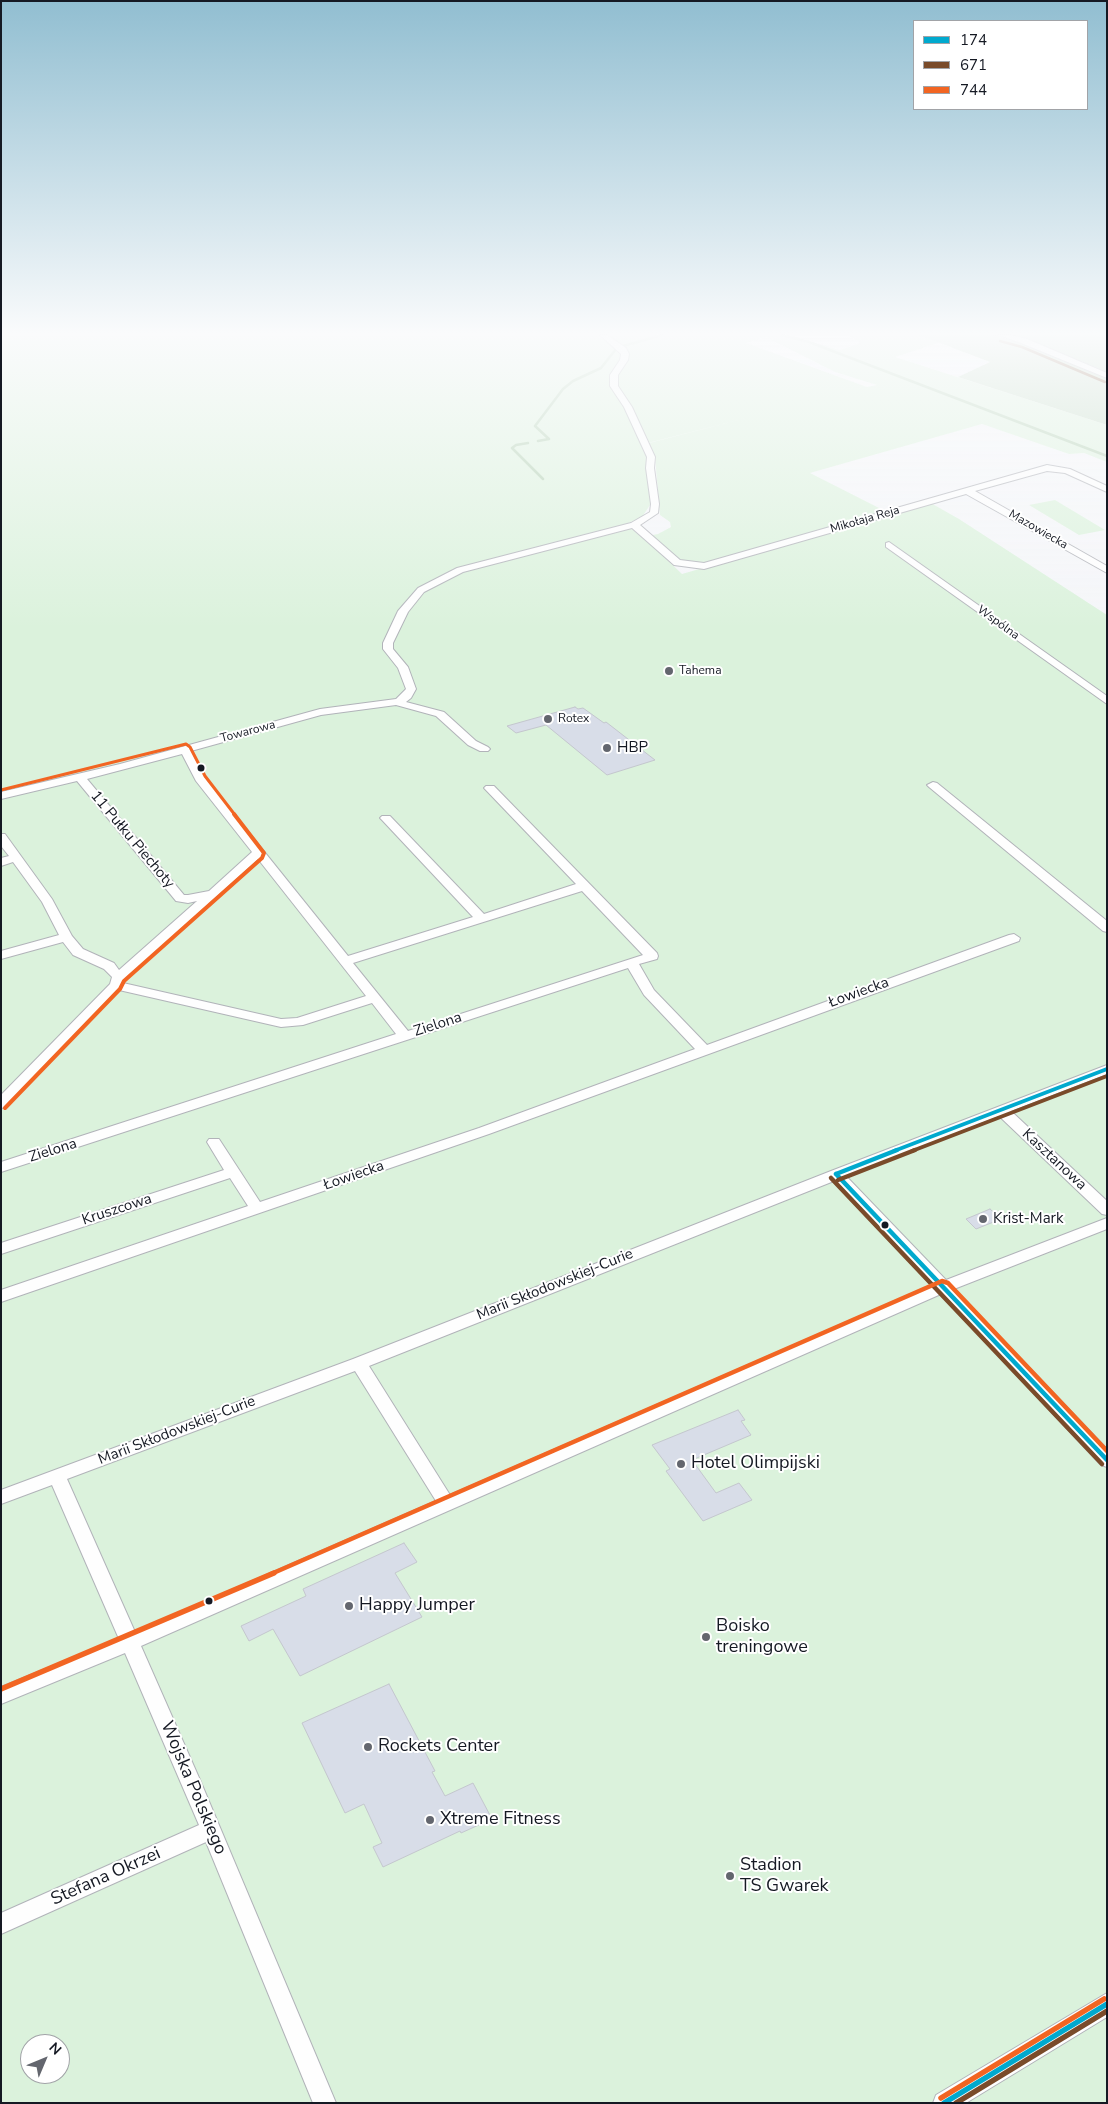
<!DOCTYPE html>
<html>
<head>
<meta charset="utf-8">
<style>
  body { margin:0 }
  #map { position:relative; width:1108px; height:2104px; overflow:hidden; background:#f5f6f9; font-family:"Nunito Sans",sans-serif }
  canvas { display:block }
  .frame { position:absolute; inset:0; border:2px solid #151923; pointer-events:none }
  .legend { position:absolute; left:913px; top:20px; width:175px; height:90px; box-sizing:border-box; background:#fff; border:1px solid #a1a3a7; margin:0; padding:6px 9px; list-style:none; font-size:15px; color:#151923 }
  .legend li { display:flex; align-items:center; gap:10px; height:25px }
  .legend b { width:25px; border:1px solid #a1a3a7 }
  .north { position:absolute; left:20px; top:2034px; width:50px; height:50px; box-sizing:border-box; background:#fff; border:1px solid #a1a3a7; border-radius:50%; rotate:45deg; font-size:14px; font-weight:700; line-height:20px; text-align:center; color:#151923 }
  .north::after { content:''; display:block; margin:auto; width:18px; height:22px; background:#63666e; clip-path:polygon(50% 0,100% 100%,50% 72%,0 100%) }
</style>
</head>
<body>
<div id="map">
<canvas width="1108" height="2104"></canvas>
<div class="frame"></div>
<ul class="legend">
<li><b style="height:6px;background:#00a9ce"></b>174</li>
<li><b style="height:6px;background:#7a4b2a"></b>671</li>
<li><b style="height:6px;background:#f26522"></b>744</li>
</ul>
<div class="north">N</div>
</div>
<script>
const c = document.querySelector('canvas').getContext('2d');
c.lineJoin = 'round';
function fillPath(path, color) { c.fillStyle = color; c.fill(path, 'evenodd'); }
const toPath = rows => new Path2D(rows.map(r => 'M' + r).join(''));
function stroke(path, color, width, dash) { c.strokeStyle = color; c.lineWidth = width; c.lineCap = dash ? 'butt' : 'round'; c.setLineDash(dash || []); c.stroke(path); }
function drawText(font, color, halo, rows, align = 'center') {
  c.font = font + ' "Nunito Sans",sans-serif'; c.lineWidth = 4; c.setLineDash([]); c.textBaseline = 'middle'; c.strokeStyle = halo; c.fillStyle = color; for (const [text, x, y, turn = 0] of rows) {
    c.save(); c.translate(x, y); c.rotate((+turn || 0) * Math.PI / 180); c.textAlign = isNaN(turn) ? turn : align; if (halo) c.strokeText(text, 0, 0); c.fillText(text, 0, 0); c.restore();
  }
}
const green = toPath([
  [1,335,787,335,840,350,861,343,848,335,919,335,941,342,895,357,1107,425,1107,462,1084,453,1069,454,982,424,810,473,885,511,718,561,708,564,684,564,648,536,658,534,671,527,670,522,660,515,655,457,649,443,758,415,644,444,650,464,654,499,642,517,626,524,631,529,636,530,682,574,929,502,959,519,1107,615,1107,2103,1,2103],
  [766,337,835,372,877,385,867,387,746,343],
  [30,2044,60,2044,60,2074,30,2074],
  [1055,500,1105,530,1079,535,1029,505]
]);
const forest = toPath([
  [919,335,993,335,1020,343,1107,379,1107,425,958,377,990,362],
  [1013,335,1107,335,1107,372,1025,338]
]);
const stream = toPath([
  [782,335,809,342,1107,456],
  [623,346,662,335],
  [538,441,549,439,535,426,563,389,573,381,601,368,616,349],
  [528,443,516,445,512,448,543,479]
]);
const building = toPath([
  [575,707,578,709,583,708,604,723,606,722,655,760,607,775,546,725,516,733,507,726,575,707],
  [990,1209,1001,1219,976,1229,966,1219,990,1209],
  [738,1410,745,1420,741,1421,751,1435,692,1460,716,1493,739,1483,752,1500,703,1521,666,1471,670,1469,652,1445,738,1410],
  [404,1543,417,1562,395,1573,422,1617,300,1676,273,1629,249,1641,241,1626,306,1596,303,1589,404,1543],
  [389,1684,435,1771,432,1772,445,1796,473,1783,492,1819,461,1833,460,1831,383,1867,373,1847,382,1843,364,1804,345,1813,302,1723,389,1684]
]);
const minor = toPath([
  [600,335,607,335,626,348,629,354,628,360,618,375,618,386,632,407,655,457,654,468,659,504,658,513,640,525,680,560,704,563,1047,465,1070,469,1107,486,1107,492,1065,473,1047,471,975,491,1107,566,1107,573,966,494,704,569,674,565,632,528,463,572,424,592,408,612,393,643,393,649,408,667,416,689,411,698,406,702,444,712,476,741,488,747,490,749,488,751,480,751,468,745,436,716,396,705,321,715,191,751,205,778,348,956,473,917,382,820,380,818,382,816,390,816,484,914,576,884,484,788,486,786,494,786,657,953,658,956,657,959,639,964,654,990,707,1045,1009,935,1014,934,1020,938,1019,941,489,1134,1,1302,1,1290,248,1206,230,1178,1,1254,1,1243,224,1170,207,1142,209,1139,219,1139,260,1202,479,1128,695,1049,644,995,628,968,1,1172,1,1162,396,1034,372,1003,303,1025,281,1027,119,990,6,1107,1,1108,1,1095,110,984,112,977,104,969,73,955,63,942,1,959,1,951,59,935,42,902,13,862,1,866,1,858,9,856,1,846,1,834,5,834,52,899,72,936,83,949,114,963,119,970,197,901,188,903,176,901,77,781,1,799,1,792,120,764,320,709,396,699,406,689,398,668,383,649,383,643,398,611,418,588,457,568,631,523,650,512,651,504,646,468,647,457,624,407,610,386,610,375,620,360,621,354,600,335],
  [182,754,196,781,252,852,209,891,188,895,184,895,87,779,182,754],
  [258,859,366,996,297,1018,281,1019,123,983,125,979,258,859],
  [582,891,643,955,408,1031,353,963,582,891],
  [998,335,1009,335,1027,339,1107,373,1107,378,1021,343,998,335],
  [889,542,1107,696,1107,704,886,547,886,543,889,542],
  [933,782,937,783,1107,921,1107,932,1103,931,929,787,927,785,933,782],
  [1107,1065,1107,1074,1011,1111,1107,1201,1107,1215,1102,1214,999,1116,846,1176,946,1280,1107,1218,1107,1229,954,1289,1107,1449,1107,1467,1101,1465,941,1294,141,1646,200,1780,336,2103,313,2103,206,1842,1,1934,1,1913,199,1825,125,1653,1,1704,1,1687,119,1639,52,1485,1,1504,1,1490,353,1359,831,1171,1107,1065],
  [834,1181,932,1285,450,1495,369,1366,834,1181],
  [355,1371,436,1501,135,1632,67,1479,355,1371],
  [1107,1993,1107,2017,966,2103,933,2103,936,2095,1107,1993]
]);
const bus1Far2 = toPath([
  [894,1151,1107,1069]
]);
const bus1Far1 = toPath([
  [836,1174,1107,1460],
  [836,1174,897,1150]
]);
const bus1 = toPath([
  [944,2103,1107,2004]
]);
const bus2Far3 = toPath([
  [1000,341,1022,347,1105,382]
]);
const bus2Far2 = toPath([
  [912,1151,1107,1076]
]);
const bus2Far1 = toPath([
  [831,1178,1102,1464],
  [838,1180,915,1150]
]);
const bus2 = toPath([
  [956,2103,1107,2011]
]);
const bus3Far3 = toPath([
  [1,790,186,744,190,747,205,776,235,815]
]);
const bus3Far2 = toPath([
  [5,1108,120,989,124,981,262,858,264,853,234,814]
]);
const bus3Far1 = toPath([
  [271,1574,942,1281,948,1283,1107,1451]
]);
const bus3 = toPath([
  [1,1689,274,1573],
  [941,2098,1104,1999]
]);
const markers = [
  [669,671,5,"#63666e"],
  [548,719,5,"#63666e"],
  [607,748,5,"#63666e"],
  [201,768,4.5,"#151923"],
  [983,1219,5,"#63666e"],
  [885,1225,4.5,"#151923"],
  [681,1464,5,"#63666e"],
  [209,1601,4.5,"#151923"],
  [349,1606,5,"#63666e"],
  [706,1637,5,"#63666e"],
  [368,1747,5,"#63666e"],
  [430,1820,5,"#63666e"],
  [730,1876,5,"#63666e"]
];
const farStreetnames = [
  ["Mikołaja Reja",865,520,-16],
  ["Mazowiecka",1038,530,30],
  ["Wspólna",998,623,36],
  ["Towarowa",248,732,-15]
];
const farPoinames = [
  ["Tahema",679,671],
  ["Rotex",558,719]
];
const poiNames = [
  ["HBP",617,748],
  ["Krist-Mark",993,1219]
];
const streetNames = [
  ["11 Pułku Piechoty",132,840,50],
  ["Łowiecka",859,993,-20],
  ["Zielona",438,1025,-18],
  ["Zielona",53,1151,-17],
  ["Kasztanowa",1054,1160,43],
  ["Łowiecka",354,1176,-19],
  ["Kruszcowa",117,1210,-18],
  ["Marii Skłodowskiej-Curie",555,1285,-22],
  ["Marii Skłodowskiej-Curie",177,1431,-21]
];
const nearPoinames = [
  ["Hotel Olimpijski",691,1464],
  ["Happy Jumper",359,1606],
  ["Boisko",716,1627],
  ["treningowe",716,1648],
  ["Rockets Center",378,1747],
  ["Xtreme Fitness",440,1820],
  ["Stadion",740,1866],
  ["TS Gwarek",740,1887]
];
const nearStreetnames = [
  ["Wojska Polskiego",193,1788,67],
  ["Stefana Okrzei",106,1877,-24]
];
fillPath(green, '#dbf2dc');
fillPath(forest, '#c1dac2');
stroke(stream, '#afceaf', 2.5);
fillPath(building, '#d8dde8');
stroke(building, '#c4c7ce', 1);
stroke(minor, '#b1b3b9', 2);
fillPath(minor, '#fefefe');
stroke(bus1Far2, '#00a9ce', 4);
stroke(bus1Far1, '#00a9ce', 4.5);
stroke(bus1, '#00a9ce', 5.5);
stroke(bus2Far3, '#7a4b2a', 2.5);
stroke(bus2Far2, '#7a4b2a', 4);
stroke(bus2Far1, '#7a4b2a', 4.5);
stroke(bus2, '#7a4b2a', 5.5);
stroke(bus3Far3, '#f26522', 3);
stroke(bus3Far2, '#f26522', 4);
stroke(bus3Far1, '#f26522', 4.5);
stroke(bus3, '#f26522', 5.5);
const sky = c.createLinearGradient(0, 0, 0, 629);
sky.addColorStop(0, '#91bed1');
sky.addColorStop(0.53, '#fafbfc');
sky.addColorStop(1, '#fafbfc00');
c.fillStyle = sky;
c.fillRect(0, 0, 1108, 629);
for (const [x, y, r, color] of markers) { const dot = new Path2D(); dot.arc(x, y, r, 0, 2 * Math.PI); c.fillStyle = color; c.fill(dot); stroke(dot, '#fff', 2); }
drawText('12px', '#151923', '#fff', farStreetnames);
drawText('12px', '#151923', '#fff', farPoinames, 'left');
drawText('15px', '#151923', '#fff', poiNames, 'left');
drawText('15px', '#151923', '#fff', streetNames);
drawText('18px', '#151923', '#fff', nearPoinames, 'left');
drawText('18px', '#151923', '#fff', nearStreetnames);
</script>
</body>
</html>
